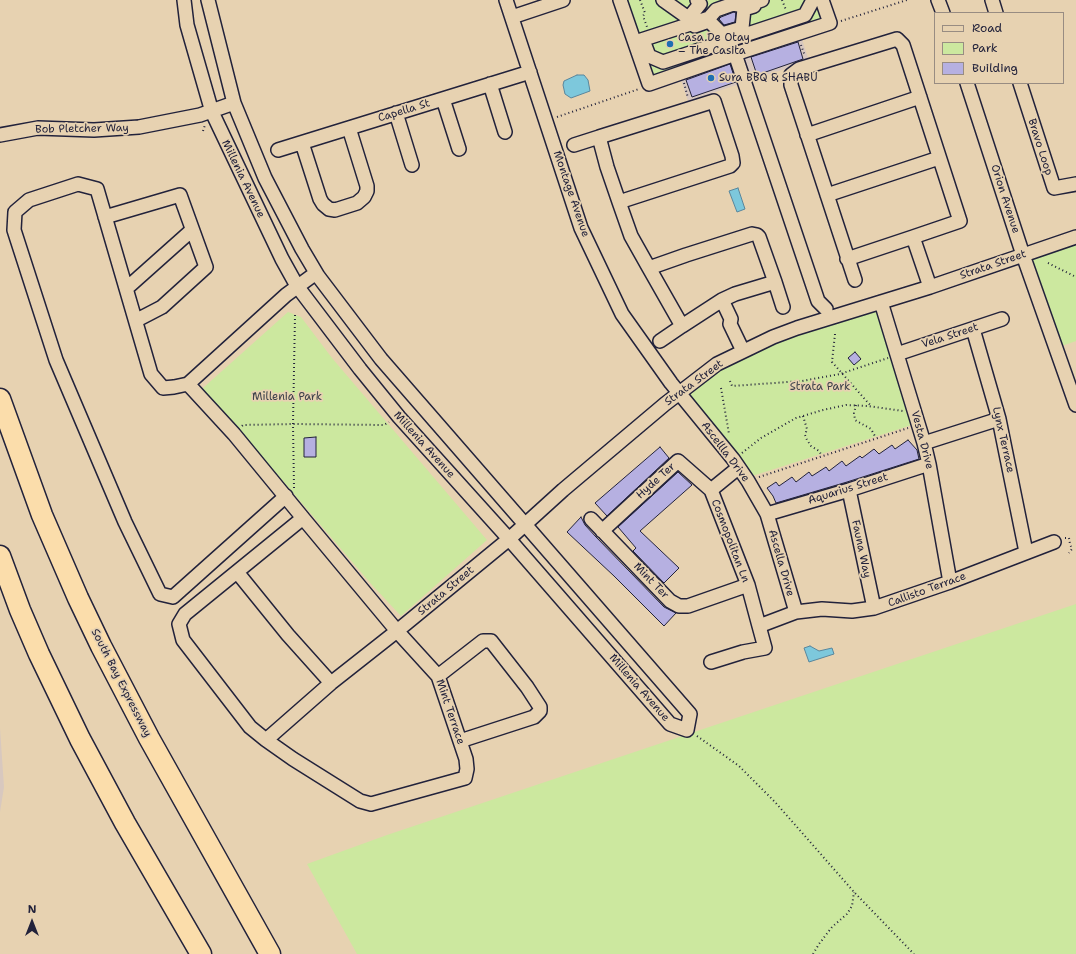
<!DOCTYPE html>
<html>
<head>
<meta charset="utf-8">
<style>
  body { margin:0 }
  #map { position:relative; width:1076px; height:954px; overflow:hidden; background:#e7d2b1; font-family:"Shantell Sans",sans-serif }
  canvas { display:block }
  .legend { position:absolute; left:934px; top:12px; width:130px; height:72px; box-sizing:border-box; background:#e7d2b1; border:1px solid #988c82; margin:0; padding:5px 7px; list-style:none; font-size:12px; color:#22223b }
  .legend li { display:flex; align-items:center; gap:8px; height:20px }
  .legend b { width:20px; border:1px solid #988c82 }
  .north { position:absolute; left:12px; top:902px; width:40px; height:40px; -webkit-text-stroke:3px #e7d2b1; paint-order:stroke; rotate:0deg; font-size:11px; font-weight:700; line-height:16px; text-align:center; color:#22223b }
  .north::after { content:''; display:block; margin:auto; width:14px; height:18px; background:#22223b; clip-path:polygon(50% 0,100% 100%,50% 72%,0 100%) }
</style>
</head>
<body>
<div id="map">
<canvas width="1076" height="954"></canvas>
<ul class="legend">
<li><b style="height:5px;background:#e7d2b1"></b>Road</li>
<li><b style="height:11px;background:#cce89f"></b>Park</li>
<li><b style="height:11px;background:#b6b0e1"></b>Building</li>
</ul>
<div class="north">N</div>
</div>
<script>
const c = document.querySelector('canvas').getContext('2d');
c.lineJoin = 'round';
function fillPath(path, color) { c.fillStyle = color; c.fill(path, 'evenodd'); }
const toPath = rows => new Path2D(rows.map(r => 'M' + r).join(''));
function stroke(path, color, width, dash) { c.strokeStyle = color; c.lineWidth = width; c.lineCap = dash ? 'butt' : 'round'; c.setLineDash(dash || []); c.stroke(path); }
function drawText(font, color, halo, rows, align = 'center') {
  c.font = font + ' "Shantell Sans",sans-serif'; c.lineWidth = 3.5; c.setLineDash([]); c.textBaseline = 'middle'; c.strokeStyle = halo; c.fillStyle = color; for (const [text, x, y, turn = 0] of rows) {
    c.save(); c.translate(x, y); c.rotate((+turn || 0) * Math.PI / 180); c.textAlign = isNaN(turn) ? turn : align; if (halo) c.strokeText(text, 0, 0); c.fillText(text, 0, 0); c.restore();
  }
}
const built = toPath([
  [799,30,809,61,688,101,678,71],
  [0,728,4,787,0,812]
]);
const green = toPath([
  [622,0,820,0,823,23,654,79],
  [1076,237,1076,341,1056,348,1023,255],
  [881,302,918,423,746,478,680,393,717,364],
  [288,312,301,317,332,358,487,540,401,616,372,585,258,452,204,393,203,388],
  [1076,604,1076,954,357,954,307,864,387,835]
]);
const water = toPath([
  [577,75,584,75,588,80,590,91,571,98,565,94,563,85,564,81,577,75],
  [738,188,745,209,737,212,729,191,738,188],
  [810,646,819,651,832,648,834,654,809,662,804,648,810,646]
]);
const building = toPath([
  [734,12,736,13,735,22,724,25,719,19,721,17,734,12],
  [798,42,803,59,757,75,751,57,798,42],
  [730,64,736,82,692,97,686,80,730,64],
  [855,352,861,359,854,365,848,358,855,352],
  [316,437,316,457,304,457,304,438,316,437],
  [908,440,917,450,919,459,847,482,776,503,773,496,767,488,776,482,779,486,792,477,796,482,809,472,812,476,826,467,829,471,842,461,846,466,860,456,862,458,874,449,879,454,892,445,895,449,908,440],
  [660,447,669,458,607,516,595,503,660,447],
  [678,472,692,485,640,531,679,568,664,583,633,551,636,548,618,527,678,472],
  [581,517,585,525,596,537,664,607,676,613,664,626,614,576,567,532,581,517]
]);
const path = toPath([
  [640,0,645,13,643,16,647,27],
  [782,0,786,10],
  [841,21,907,0],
  [801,45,805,56],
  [684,83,688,98],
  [557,117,639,89],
  [203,131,205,125],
  [1048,263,1076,277],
  [835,334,832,362,871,406],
  [730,381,732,386,802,381,840,374,888,358],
  [721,388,729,434],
  [856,405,854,413,855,420,871,429,876,438],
  [803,416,807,429,805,435,807,440,811,446,819,451,822,456],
  [242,426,243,425,293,424,384,425,389,422],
  [742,453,761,438,796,418,823,410,846,405,868,406,903,411],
  [759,477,908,428],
  [294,488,293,424,295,315],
  [1065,538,1069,538,1070,544,1072,549,1069,553],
  [697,736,739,766,775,802,854,892,914,954],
  [813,954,819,944,832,927,847,914,852,906,854,892]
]);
const minor = toPath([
  [184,0,187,25,212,112,282,259,297,286,360,369,399,417,509,539,670,724,687,730,690,714,381,359,318,276,302,249,265,178,234,103,208,0],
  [506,0,581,228,622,314,671,383,733,459,748,481,767,514,796,612],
  [620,0,649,84,744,51,830,23,822,0],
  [663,0,694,22],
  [697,0,700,4,687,20,695,26,709,21,722,34,742,28,744,9,754,6],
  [938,0,943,13],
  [992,0,996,13],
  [512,17,563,0],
  [643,40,649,56,663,62,805,15,813,0],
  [635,42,709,18,716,10,733,4,744,6,762,0],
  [735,54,818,301,826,309],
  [967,83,1023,255,1076,405],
  [1020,83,1054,188,1076,184],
  [490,84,505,132],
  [443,99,459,149],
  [396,113,412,165],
  [0,135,38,128,94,130,139,127,200,115,234,103],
  [807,135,920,97],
  [302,143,320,199,323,204,329,209,335,210,357,203,364,197,367,191,367,186,349,128],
  [574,145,599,137],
  [278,150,530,72],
  [827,195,939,158],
  [619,202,730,166,733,163,732,156,714,101,599,137,607,167,619,202,631,236,649,268,686,255,752,234,757,235,759,237,775,282,735,294,722,300,682,326,649,268],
  [105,217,180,195,206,267,162,307,137,320],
  [847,259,913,237],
  [316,273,286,295,188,384,234,434,303,518,185,614,179,624,183,640,250,727,266,740,331,683,397,631,509,539,563,490,665,404,717,364,773,337,797,328,930,287,1076,237],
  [855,280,791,85,791,75,799,69,897,39,903,45,960,221,913,237,930,287],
  [775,282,783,307],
  [127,288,192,230],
  [722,300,731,319,730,324,743,351],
  [881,302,924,443,929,464,950,582],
  [973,329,999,419,1026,552],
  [660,341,682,326],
  [897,354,1002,319],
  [188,384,174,387,163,388,151,374,97,189,78,184,29,200,15,212,14,230,56,360,125,522,160,594,173,597,286,496],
  [924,443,999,419],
  [738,468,711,490,748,585,759,626,796,612,822,609,852,611,874,608,950,582,1054,542],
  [849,490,874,608],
  [767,514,849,490,929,464],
  [591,519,670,601,679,606,688,606,748,585],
  [602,531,678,461,711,490],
  [237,572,288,635,331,683],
  [711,662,743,652,765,648,759,626],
  [438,676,483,641,491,641,527,687,540,707,540,711,534,717,460,741],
  [266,740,293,759,360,801,371,804,465,778,467,769,466,759,438,676,397,631,303,518]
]);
const highway = toPath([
  [0,399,42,515,78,598,101,646,149,738,270,954],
  [0,556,20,610,39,654,80,739,125,823,201,954]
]);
const markers = [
  [670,44,4,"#1f6fb2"],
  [711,78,4,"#1f6fb2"]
];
const poiNames = [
  ["Casa De Otay",678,38],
  ["– The Casita",678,51],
  ["Sura BBQ & SHABU",719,78]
];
const streetNames = [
  ["Capella St",404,111,-17],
  ["Bob Pletcher Way",82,129,-1],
  ["Bravo Loop",1040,147,72],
  ["Millenia Avenue",243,179,64],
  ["Montage Avenue",571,194,71],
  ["Orion Avenue",1005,199,72],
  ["Strata Street",993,265,-19],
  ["Vela Street",950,336,-18],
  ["Strata Street",694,383,-36],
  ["Vesta Drive",922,440,75],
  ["Lynx Terrace",1003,440,77],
  ["Millenia Avenue",424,445,48],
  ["Ascellla Drive",725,452,53],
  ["Hyde Ter",656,481,-42],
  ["Aquarius Street",848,489,-17],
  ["Cosmopolitan Ln",730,541,69],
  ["Fauna Way",861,549,78],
  ["Ascella Drive",781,563,74],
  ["Mint Ter",651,581,46],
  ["Callisto Terrace",927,590,-20],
  ["Strata Street",446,591,-40],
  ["South Bay Expressway",121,683,63],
  ["Millenia Avenue",639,688,49],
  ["Mint Terrace",450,712,71]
];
const parkNames = [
  ["Strata Park",820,387],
  ["Millenia Park",287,397]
];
fillPath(built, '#d8c8bf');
fillPath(green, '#cce89f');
fillPath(water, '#7dc8dc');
stroke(water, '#59869c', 1);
fillPath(building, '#b6b0e1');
stroke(building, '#22223b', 1);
stroke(minor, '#22223b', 16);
stroke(highway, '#22223b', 23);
stroke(path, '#22223b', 2, [1, 3]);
stroke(minor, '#e7d2b1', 13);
stroke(highway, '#fbddab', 20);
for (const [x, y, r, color] of markers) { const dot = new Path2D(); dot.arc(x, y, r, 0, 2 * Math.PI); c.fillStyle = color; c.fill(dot); stroke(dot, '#e7d2b1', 1.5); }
drawText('11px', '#22223b', '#e7d2b1', poiNames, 'left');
drawText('11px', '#22223b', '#e7d2b1', streetNames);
drawText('11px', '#3c404a', '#e7d2b1', parkNames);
</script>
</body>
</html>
